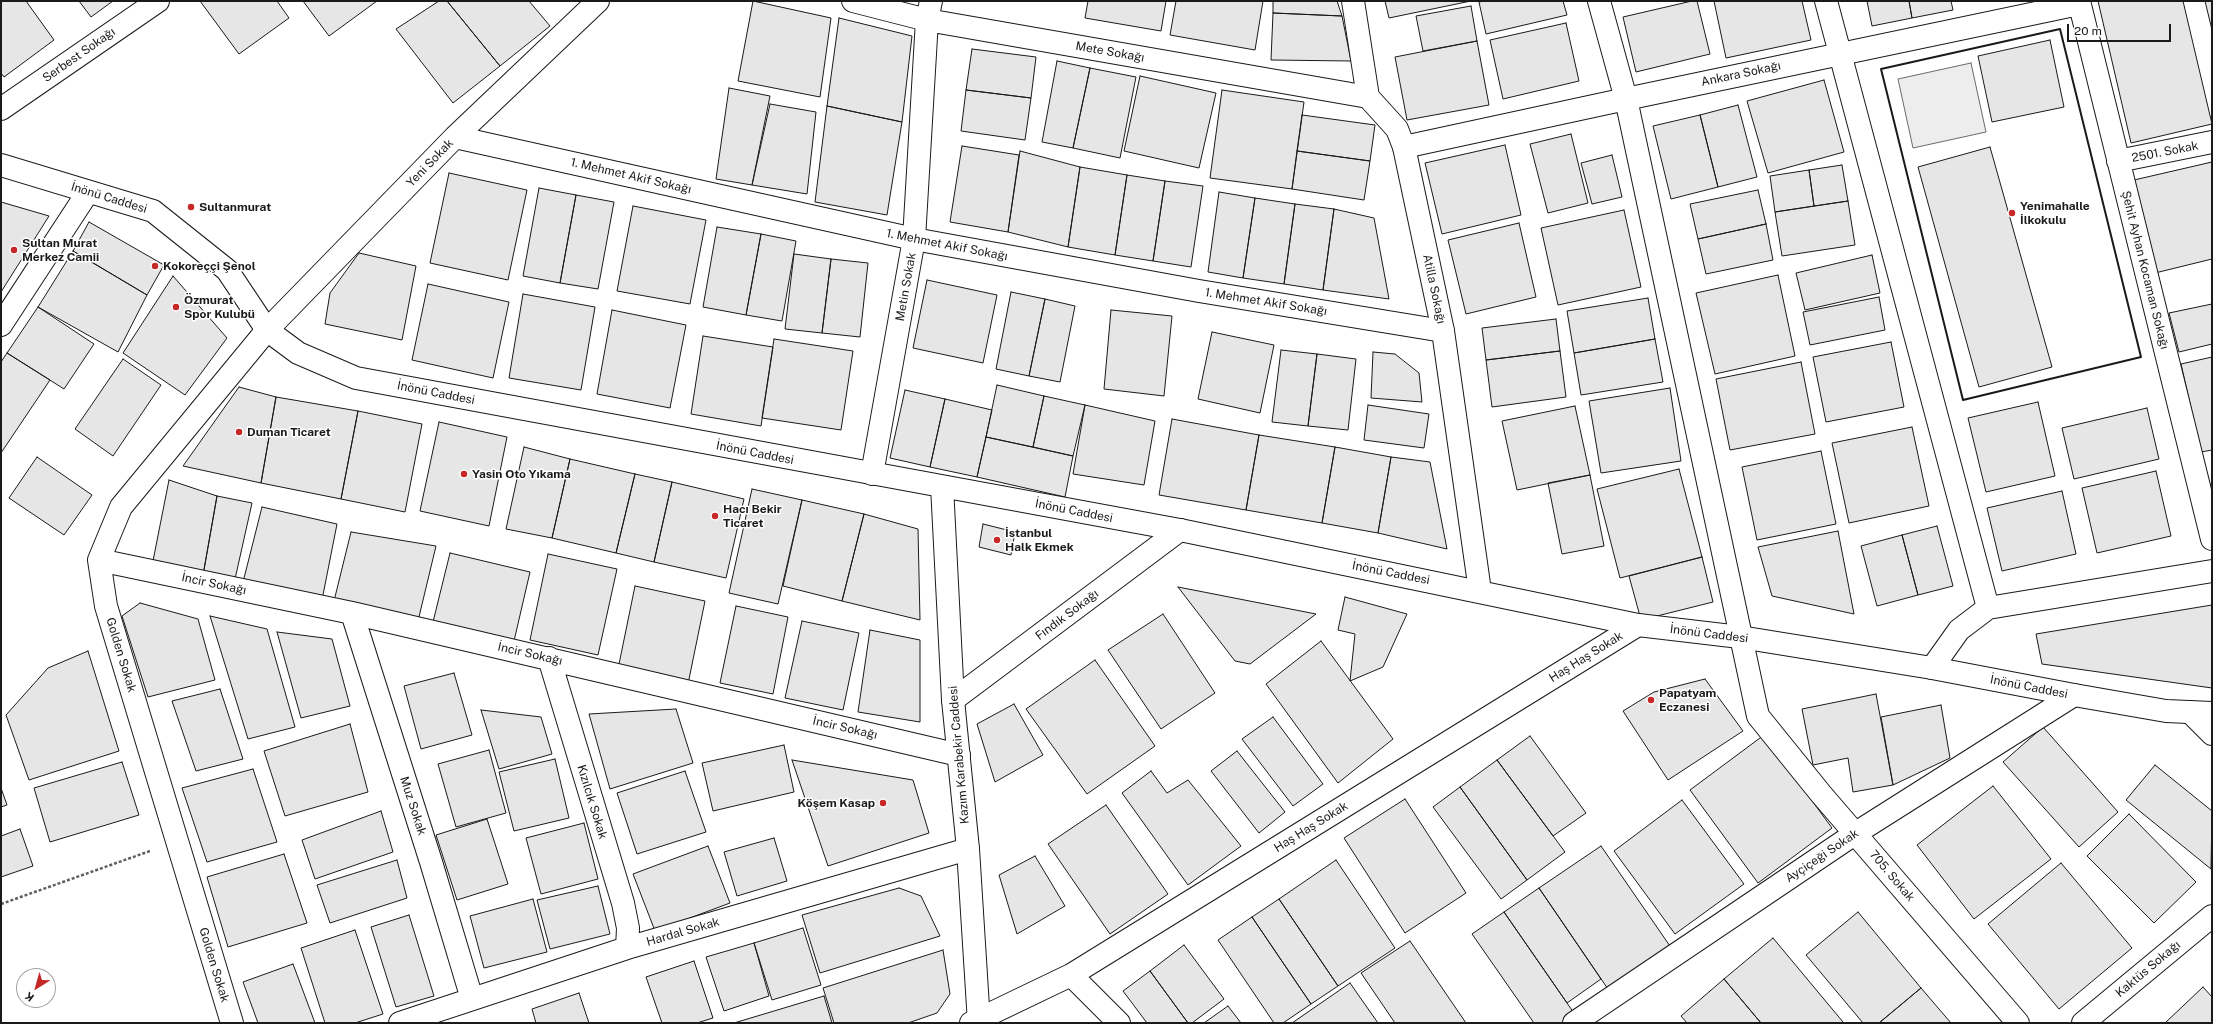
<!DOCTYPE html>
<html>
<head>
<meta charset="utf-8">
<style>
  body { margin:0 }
  #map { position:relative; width:2213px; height:1024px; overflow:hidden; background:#fff; font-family:"Public Sans",sans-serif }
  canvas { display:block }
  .frame { position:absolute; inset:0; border:2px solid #1a1a1a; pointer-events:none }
  .north { position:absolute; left:16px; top:968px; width:40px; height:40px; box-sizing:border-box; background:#fff; border:1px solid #a3a3a3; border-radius:50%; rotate:217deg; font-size:11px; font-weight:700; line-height:16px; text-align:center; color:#1a1a1a }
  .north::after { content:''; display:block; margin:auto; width:14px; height:18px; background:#c62828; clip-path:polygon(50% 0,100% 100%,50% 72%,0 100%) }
  .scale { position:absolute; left:2067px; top:24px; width:104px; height:18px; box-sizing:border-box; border:2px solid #1a1a1a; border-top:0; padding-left:5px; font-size:12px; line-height:14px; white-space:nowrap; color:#1a1a1a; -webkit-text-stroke:3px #fff; paint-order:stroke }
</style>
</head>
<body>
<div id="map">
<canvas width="2213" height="1024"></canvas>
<div class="frame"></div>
<div class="north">K</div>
<div class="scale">20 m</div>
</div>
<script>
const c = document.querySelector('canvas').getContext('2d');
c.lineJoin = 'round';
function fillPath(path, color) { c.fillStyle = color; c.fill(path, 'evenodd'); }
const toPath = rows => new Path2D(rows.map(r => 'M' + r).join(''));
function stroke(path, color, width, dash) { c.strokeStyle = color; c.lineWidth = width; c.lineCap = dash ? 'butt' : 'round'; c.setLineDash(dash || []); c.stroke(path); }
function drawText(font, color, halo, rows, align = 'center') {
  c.font = font + ' "Public Sans",sans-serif'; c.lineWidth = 3; c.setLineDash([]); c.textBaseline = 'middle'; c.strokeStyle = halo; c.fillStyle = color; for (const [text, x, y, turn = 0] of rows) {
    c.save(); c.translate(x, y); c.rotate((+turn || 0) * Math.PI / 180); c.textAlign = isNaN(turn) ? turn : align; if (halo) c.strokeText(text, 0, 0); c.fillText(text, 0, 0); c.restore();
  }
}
const built = toPath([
  [1971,63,1986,132,1913,148,1898,79,1971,63]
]);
const building = toPath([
  [1,1,26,1,54,40,4,77,1,73,1,1],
  [79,1,113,1,91,17,79,1],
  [200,1,277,1,289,18,239,54,200,1],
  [303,1,377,1,329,36,303,1],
  [439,1,447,1,500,66,453,103,396,29,439,1],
  [447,1,529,1,550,26,500,66,447,1],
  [753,1,831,18,820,97,738,81,753,1],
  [1088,1,1166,1,1161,31,1085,18,1088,1],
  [1176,1,1263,1,1255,50,1170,35,1176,1],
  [1273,1,1337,1,1342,16,1273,13,1273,1],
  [1385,1,1471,1,1389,18,1385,1],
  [1484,1,1563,1,1567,15,1486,34,1479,2,1484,1],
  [1692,1,1697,1,1710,54,1636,72,1623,17,1692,1],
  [1714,1,1802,1,1811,40,1726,58,1714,1],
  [1867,1,1909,1,1912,18,1872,26,1867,1],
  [1909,1,1951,1,1953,10,1912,18,1909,1],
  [2098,1,2183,1,2212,124,2131,143,2098,1],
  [2205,1,2212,1,2212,30,2205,1],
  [1471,6,1477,41,1423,51,1416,16,1471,6],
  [1273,13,1342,16,1351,61,1271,60,1273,13],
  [839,18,912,36,902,122,827,106,839,18],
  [1566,23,1579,81,1503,99,1490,40,1566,23],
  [2050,40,2064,107,1992,122,1978,56,2050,40],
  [1477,41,1489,105,1407,120,1395,57,1477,41],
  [972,49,1036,57,1031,98,966,90,972,49],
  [1057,61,1090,68,1073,148,1042,142,1057,61],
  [1090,68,1136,77,1120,158,1073,148,1090,68],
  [1140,76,1216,93,1199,168,1124,151,1140,76],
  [1824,80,1844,152,1768,173,1747,101,1824,80],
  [729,88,770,96,752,185,716,179,729,88],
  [966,90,1031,98,1025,140,961,131,966,90],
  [1222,90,1304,102,1292,189,1210,178,1222,90],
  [770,104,816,112,807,194,752,185,770,104],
  [1738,105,1757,177,1718,187,1700,115,1738,105],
  [827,106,902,122,887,215,815,202,827,106],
  [1302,115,1375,125,1370,161,1297,151,1302,115],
  [1700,115,1718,187,1671,199,1653,126,1700,115],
  [1571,134,1588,203,1548,213,1530,144,1571,134],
  [1505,145,1521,215,1442,234,1425,163,1505,145],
  [962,146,1019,155,1008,232,950,222,962,146],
  [1990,147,2052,367,1979,387,1918,167,1990,147],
  [1020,151,1080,167,1068,247,1008,232,1020,151],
  [1297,151,1370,161,1364,200,1292,189,1297,151],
  [1612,155,1622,197,1592,204,1581,163,1612,155],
  [2212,162,2212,259,2155,273,2134,180,2212,162],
  [1842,165,1848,201,1814,206,1809,170,1842,165],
  [1080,167,1127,175,1115,255,1068,247,1080,167],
  [1809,170,1814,206,1775,212,1770,176,1809,170],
  [449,173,527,190,508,280,430,263,449,173],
  [1127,175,1165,181,1153,261,1115,255,1127,175],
  [1165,181,1203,186,1191,267,1153,261,1165,181],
  [539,188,576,195,560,283,523,276,539,188],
  [1758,190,1766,224,1698,239,1690,204,1758,190],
  [1219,192,1255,198,1243,278,1208,272,1219,192],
  [576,195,614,202,598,289,560,283,576,195],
  [1255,198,1295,204,1284,284,1243,278,1255,198],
  [1848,201,1855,245,1782,256,1775,212,1848,201],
  [1,202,49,216,1,292,1,202],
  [1295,204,1334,209,1323,290,1284,284,1295,204],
  [633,206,706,220,690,304,617,291,633,206],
  [1334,209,1374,218,1389,299,1323,290,1334,209],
  [1624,210,1641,287,1558,305,1541,228,1624,210],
  [89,222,164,265,147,295,73,251,89,222],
  [1519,223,1536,297,1466,314,1448,240,1519,223],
  [1766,224,1773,260,1706,274,1698,239,1766,224],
  [717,227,761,234,746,315,703,307,717,227],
  [761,234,796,241,782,321,746,315,761,234],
  [73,251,147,295,118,352,38,307,73,251],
  [359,253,416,266,402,340,325,324,330,293,359,253],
  [794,254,831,259,822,333,785,329,794,254],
  [1872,255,1880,293,1805,310,1796,273,1872,255],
  [831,259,868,263,860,337,822,333,831,259],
  [1778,275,1795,356,1715,374,1696,293,1778,275],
  [173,276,227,338,185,395,123,353,173,276],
  [927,280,997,295,983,363,913,348,927,280],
  [428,284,509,302,493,378,412,360,428,284],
  [1011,292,1045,299,1029,376,996,369,1011,292],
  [523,294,595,307,581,390,509,378,523,294],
  [1879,297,1885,330,1810,345,1803,312,1879,297],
  [1648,298,1655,339,1574,353,1567,311,1648,298],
  [1045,299,1075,306,1060,382,1029,376,1045,299],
  [2212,304,2212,344,2179,352,2169,313,2212,304],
  [38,307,94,344,64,389,7,353,38,307],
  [612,310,686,325,670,408,597,394,612,310],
  [1111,310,1172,316,1164,396,1104,389,1111,310],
  [1556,319,1560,351,1486,360,1482,328,1556,319],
  [1212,332,1274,345,1260,413,1198,399,1212,332],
  [703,336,773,347,761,426,691,414,703,336],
  [774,339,853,351,841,430,762,418,774,339],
  [1655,339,1663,382,1581,395,1574,353,1655,339],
  [1891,342,1904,407,1826,422,1813,357,1891,342],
  [1281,350,1317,354,1308,426,1272,422,1281,350],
  [1560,351,1566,397,1492,407,1486,360,1560,351],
  [1373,352,1395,354,1419,373,1422,402,1371,398,1373,352],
  [7,353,50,380,1,453,1,362,7,353],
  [1317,354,1356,359,1348,430,1308,426,1317,354],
  [2212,357,2212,450,2201,452,2181,364,2212,357],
  [123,359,161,385,113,456,75,429,123,359],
  [1801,362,1815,434,1730,450,1716,379,1801,362],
  [997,385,1044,396,1033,447,986,437,997,385],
  [239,387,276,397,261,483,183,466,239,387],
  [1670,388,1681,461,1601,473,1589,401,1670,388],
  [905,390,945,399,930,467,890,458,905,390],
  [1044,396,1085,405,1073,456,1033,447,1044,396],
  [276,397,358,411,341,499,261,483,276,397],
  [945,399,992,410,977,477,930,467,945,399],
  [2038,402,2055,476,1986,492,1968,418,2038,402],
  [1085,405,1155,421,1144,485,1073,474,1085,405],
  [1368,405,1429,414,1424,448,1364,440,1368,405],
  [1575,406,1590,475,1517,490,1502,421,1575,406],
  [2147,408,2159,459,2074,479,2062,428,2147,408],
  [358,411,422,424,405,512,341,499,358,411],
  [1172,419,1259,435,1246,510,1159,495,1172,419],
  [439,422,507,437,489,526,420,511,439,422],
  [1912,427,1929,506,1849,523,1832,443,1912,427],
  [1259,435,1335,447,1322,523,1246,510,1259,435],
  [986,437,1073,456,1065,497,977,477,986,437],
  [524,447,570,459,552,538,506,529,524,447],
  [1335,447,1391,457,1378,533,1322,523,1335,447],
  [1821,451,1836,524,1757,540,1742,467,1821,451],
  [37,457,92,495,64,535,9,498,37,457],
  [1391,457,1430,462,1447,549,1378,533,1391,457],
  [570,459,635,474,616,553,552,538,570,459],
  [1679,469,1702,557,1620,578,1597,489,1679,469],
  [2156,471,2171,536,2097,553,2082,488,2156,471],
  [635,474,672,482,654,562,616,553,635,474],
  [1590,475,1604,546,1562,554,1548,483,1590,475],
  [169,480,217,496,202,581,151,571,169,480],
  [672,482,744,499,726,578,654,562,672,482],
  [752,489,802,500,778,604,729,593,752,489],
  [2062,491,2076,554,2002,571,1987,508,2062,491],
  [217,496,252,503,233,588,202,581,217,496],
  [802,500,864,514,842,601,783,586,802,500],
  [262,507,337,524,322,600,241,590,262,507],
  [864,514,918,529,920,620,842,601,864,514],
  [983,524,1015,532,1011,555,979,547,983,524],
  [1937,526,1953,586,1918,595,1902,535,1937,526],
  [1838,531,1854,614,1772,596,1758,547,1838,531],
  [351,532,436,546,418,621,334,601,351,532],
  [1902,535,1918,595,1877,606,1861,546,1902,535],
  [450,553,530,572,514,641,433,622,450,553],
  [548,554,617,569,598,655,530,640,548,554],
  [1702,557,1713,602,1641,620,1629,576,1702,557],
  [635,586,705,601,688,684,618,669,635,586],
  [1178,587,1316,614,1250,664,1235,661,1178,587],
  [1345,597,1407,614,1383,667,1350,681,1355,634,1338,630,1345,597],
  [140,603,198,619,215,680,148,697,122,616,140,603],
  [2212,605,2212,688,2042,664,2036,634,2212,605],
  [736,606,788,617,773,694,720,683,736,606],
  [1163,614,1215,693,1161,729,1108,650,1163,614],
  [210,616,267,629,295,727,248,739,210,616],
  [802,621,859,633,843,710,785,698,802,621],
  [870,630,920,640,920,722,858,712,870,630],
  [277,632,332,639,350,706,301,718,277,632],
  [1321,641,1393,739,1338,783,1266,684,1321,641],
  [88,651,119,751,29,780,6,715,48,668,88,651],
  [1095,660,1155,746,1087,794,1026,709,1095,660],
  [454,673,472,735,421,749,404,686,454,673],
  [1705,679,1743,731,1668,780,1623,711,1654,692,1705,679],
  [220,689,243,759,196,771,172,701,220,689],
  [1876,694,1893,785,1853,792,1848,758,1813,765,1802,709,1876,694],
  [1014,704,1043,755,995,782,977,724,1014,704],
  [1941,705,1950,758,1893,785,1881,717,1941,705],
  [676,709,693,763,610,789,589,714,676,709],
  [481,710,541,717,552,754,499,769,481,710],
  [1273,717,1323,784,1293,806,1242,739,1273,717],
  [350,724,368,792,285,816,264,751,350,724],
  [2043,727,2118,812,2079,847,2003,762,2043,727],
  [1764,735,1832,828,1758,883,1690,790,1764,735],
  [1530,736,1586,813,1553,836,1497,760,1530,736],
  [784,745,794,792,713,811,702,763,784,745],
  [489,750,506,813,456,827,438,764,489,750],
  [1237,751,1285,812,1259,833,1211,771,1237,751],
  [555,759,569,818,514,831,499,772,555,759],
  [792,760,913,780,929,833,828,866,792,760],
  [1497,760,1565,852,1527,880,1460,787,1497,760],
  [122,762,139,815,50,842,34,788,122,762],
  [2155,765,2212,811,2211,869,2126,800,2155,765],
  [253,769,277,842,207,862,182,788,253,769],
  [685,771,706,832,637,854,617,793,685,771],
  [1151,771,1167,793,1188,780,1241,846,1188,885,1122,793,1151,771],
  [1993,786,2051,859,1974,919,1917,845,1993,786],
  [1460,787,1527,880,1501,899,1433,807,1460,787],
  [1,788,7,805,1,807,1,788],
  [1405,799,1466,893,1405,933,1344,838,1405,799],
  [1682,800,1744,884,1675,934,1614,851,1682,800],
  [1106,805,1168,894,1110,934,1048,844,1106,805],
  [381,811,393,852,315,879,302,840,381,811],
  [2129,814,2196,882,2154,923,2087,856,2129,814],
  [487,819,508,884,457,900,436,835,487,819],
  [584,823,598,879,541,894,526,838,584,823],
  [20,829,33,866,1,877,1,836,20,829],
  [774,838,787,881,737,896,724,852,774,838],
  [708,846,730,903,655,931,633,874,708,846],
  [1601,846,1672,949,1610,992,1539,888,1601,846],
  [284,854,307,923,228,947,207,877,284,854],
  [1035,856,1065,906,1017,934,999,875,1035,856],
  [397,860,407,898,330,923,317,885,397,860],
  [1336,860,1395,948,1338,986,1279,899,1336,860],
  [2061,863,2132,948,2059,1009,1988,924,2061,863],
  [598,886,610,934,550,949,537,900,598,886],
  [899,888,921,896,940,936,820,973,802,915,899,888],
  [1539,888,1601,979,1567,1003,1504,912,1539,888],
  [533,899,547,952,484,968,470,916,533,899],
  [1279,899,1338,986,1311,1004,1252,917,1279,899],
  [1504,912,1576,1016,1565,1023,1534,1023,1472,934,1504,912],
  [1858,912,1921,988,1879,1023,1863,1023,1806,955,1858,912],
  [409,915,434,996,396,1007,371,927,409,915],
  [1252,917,1311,1004,1283,1023,1274,1023,1218,940,1252,917],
  [803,928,821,985,772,1000,754,943,803,928],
  [355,930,383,1014,355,1023,325,1023,301,948,355,930],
  [1773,938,1843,1022,1842,1023,1761,1023,1724,979,1773,938],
  [1410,941,1466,1023,1395,1023,1361,973,1410,941],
  [754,943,769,996,724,1011,706,957,754,943],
  [1184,945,1224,999,1192,1023,1188,1023,1150,971,1184,945],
  [943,950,950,994,937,1013,908,1023,834,1023,823,988,943,950],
  [694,961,713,1018,697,1023,662,1023,646,977,694,961],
  [293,964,315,1023,258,1023,243,982,293,964],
  [1150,971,1188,1023,1147,1023,1123,991,1150,971],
  [1724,979,1761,1023,1687,1023,1681,1016,1724,979],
  [1350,983,1378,1023,1292,1023,1350,983],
  [2203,987,2212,997,2212,1023,2165,1023,2203,987],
  [1921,988,1951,1023,1879,1023,1921,988],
  [579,993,589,1023,536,1023,532,1009,579,993],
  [824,996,832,1023,734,1023,824,996],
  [1228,1006,1241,1023,1204,1023,1228,1006]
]);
const path = toPath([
  [1,904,150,851]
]);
const minor = toPath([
  [853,1,927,20,1368,97],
  [1599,1,1626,99,1758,716,1821,794,2018,1023],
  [1826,1,1988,608],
  [2079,1,2212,539],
  [455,137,914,239,1199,291,1443,331],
  [1404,147,1626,99,2079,4],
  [2118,161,2212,142],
  [872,474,914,239,927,20,931,1],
  [99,560,352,613,959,755],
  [352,613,431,862,472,999],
  [549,658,623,903,628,928,627,948],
  [1932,668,1959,630,1988,608,2212,571],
  [953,700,1180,530],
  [2190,712,2212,734],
  [1071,975,1119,1023],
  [232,1023,106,606,99,560,121,507,267,330,455,137,598,1],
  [400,1023,627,948,968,849],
  [971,1023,1071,975,1638,625],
  [1574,1023,1856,833,2074,695]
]);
const tertiary = toPath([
  [1353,1,1368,97,1397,129,1404,147,1443,331,1480,591],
  [1,109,158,1],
  [1,165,153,211,227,270,267,330,298,353,356,378,1180,530,1638,625,1740,637,1932,668,2074,695,2166,711,2212,713],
  [1,325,88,192],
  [942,486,953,700,968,849,979,1023],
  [2083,1023,2212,916]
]);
const wall = toPath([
  [2060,29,2141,357,1963,400,1881,69,2060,29]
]);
const markers = [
  [191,207,4,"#c62828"],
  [2012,213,4,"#c62828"],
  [14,250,4,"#c62828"],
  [155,266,4,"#c62828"],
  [176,307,4,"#c62828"],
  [239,432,4,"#c62828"],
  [464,474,4,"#c62828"],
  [715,516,4,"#c62828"],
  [997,540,4,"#c62828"],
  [1651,700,4,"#c62828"],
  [883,803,4,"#c62828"]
];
const streetNames = [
  ["Mete Sokağı",1110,52,10],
  ["Serbest Sokağı",79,55,-35],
  ["Ankara Sokağı",1741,74,-12],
  ["2501. Sokak",2165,152,-11],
  ["Yeni Sokak",430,163,-46],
  ["1. Mehmet Akif Sokağı",631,176,13],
  ["İnönü Caddesi",109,198,17],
  ["1. Mehmet Akif Sokağı",947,245,11],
  ["Şehit Ayhan Kocaman Sokağı",2145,270,76],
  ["Metin Sokak",906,287,-80],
  ["Atilla Sokağı",1434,289,78],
  ["1. Mehmet Akif Sokağı",1266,302,9],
  ["İnönü Caddesi",436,393,11],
  ["İnönü Caddesi",755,453,11],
  ["İnönü Caddesi",1074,511,11],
  ["İnönü Caddesi",1391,573,11],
  ["İncir Sokağı",214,584,12],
  ["Fındık Sokağı",1067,615,-37],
  ["İnönü Caddesi",1709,634,7],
  ["İncir Sokağı",530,654,13],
  ["Golden Sokak",121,655,73],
  ["Haş Haş Sokak",1586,657,-32],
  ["İnönü Caddesi",2029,687,11],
  ["İncir Sokağı",845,728,13],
  ["Kazım Karabekir Caddesi",959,755,-95],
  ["Kızılcık Sokak",592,802,73],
  ["Muz Sokak",413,806,72],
  ["Haş Haş Sokak",1311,827,-32],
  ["Ayçiçeği Sokak",1822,856,-34],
  ["705. Sokak",1892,876,50],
  ["Hardal Sokak",683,932,-16],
  ["Golden Sokak",214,965,73],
  ["Kaktüs Sokağı",2148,969,-40]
];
const poiNames = [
  ["Yenimahalle",2020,206],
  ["İlkokulu",2020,220],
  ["Sultanmurat",199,207],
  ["Sultan Murat",22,243],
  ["Merkez Camii",22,257],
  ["Kokoreççi Şenol",163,266],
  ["Özmurat",184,300],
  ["Spor Kulubü",184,314],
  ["Duman Ticaret",247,432],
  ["Yasin Oto Yıkama",472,474],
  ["Hacı Bekir",723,509],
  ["Ticaret",723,523],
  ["İstanbul",1005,533],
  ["Halk Ekmek",1005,547],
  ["Papatyam",1659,693],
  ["Eczanesi",1659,707],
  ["Köşem Kasap",875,803,"right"]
];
fillPath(built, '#ededed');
stroke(built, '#6a6a6a', 1);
fillPath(building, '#e6e6e6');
stroke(building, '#1a1a1a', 1);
stroke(minor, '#1a1a1a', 24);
stroke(tertiary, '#1a1a1a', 24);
stroke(path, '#5f5f5f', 2.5, [3, 2]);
stroke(minor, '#fff', 22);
stroke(tertiary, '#fff', 22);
stroke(wall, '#1a1a1a', 2);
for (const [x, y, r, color] of markers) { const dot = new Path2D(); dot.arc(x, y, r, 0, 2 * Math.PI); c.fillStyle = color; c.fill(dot); stroke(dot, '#fff', 1.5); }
drawText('12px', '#1a1a1a', '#fff', streetNames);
drawText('bold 12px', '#1a1a1a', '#fff', poiNames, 'left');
</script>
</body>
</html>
